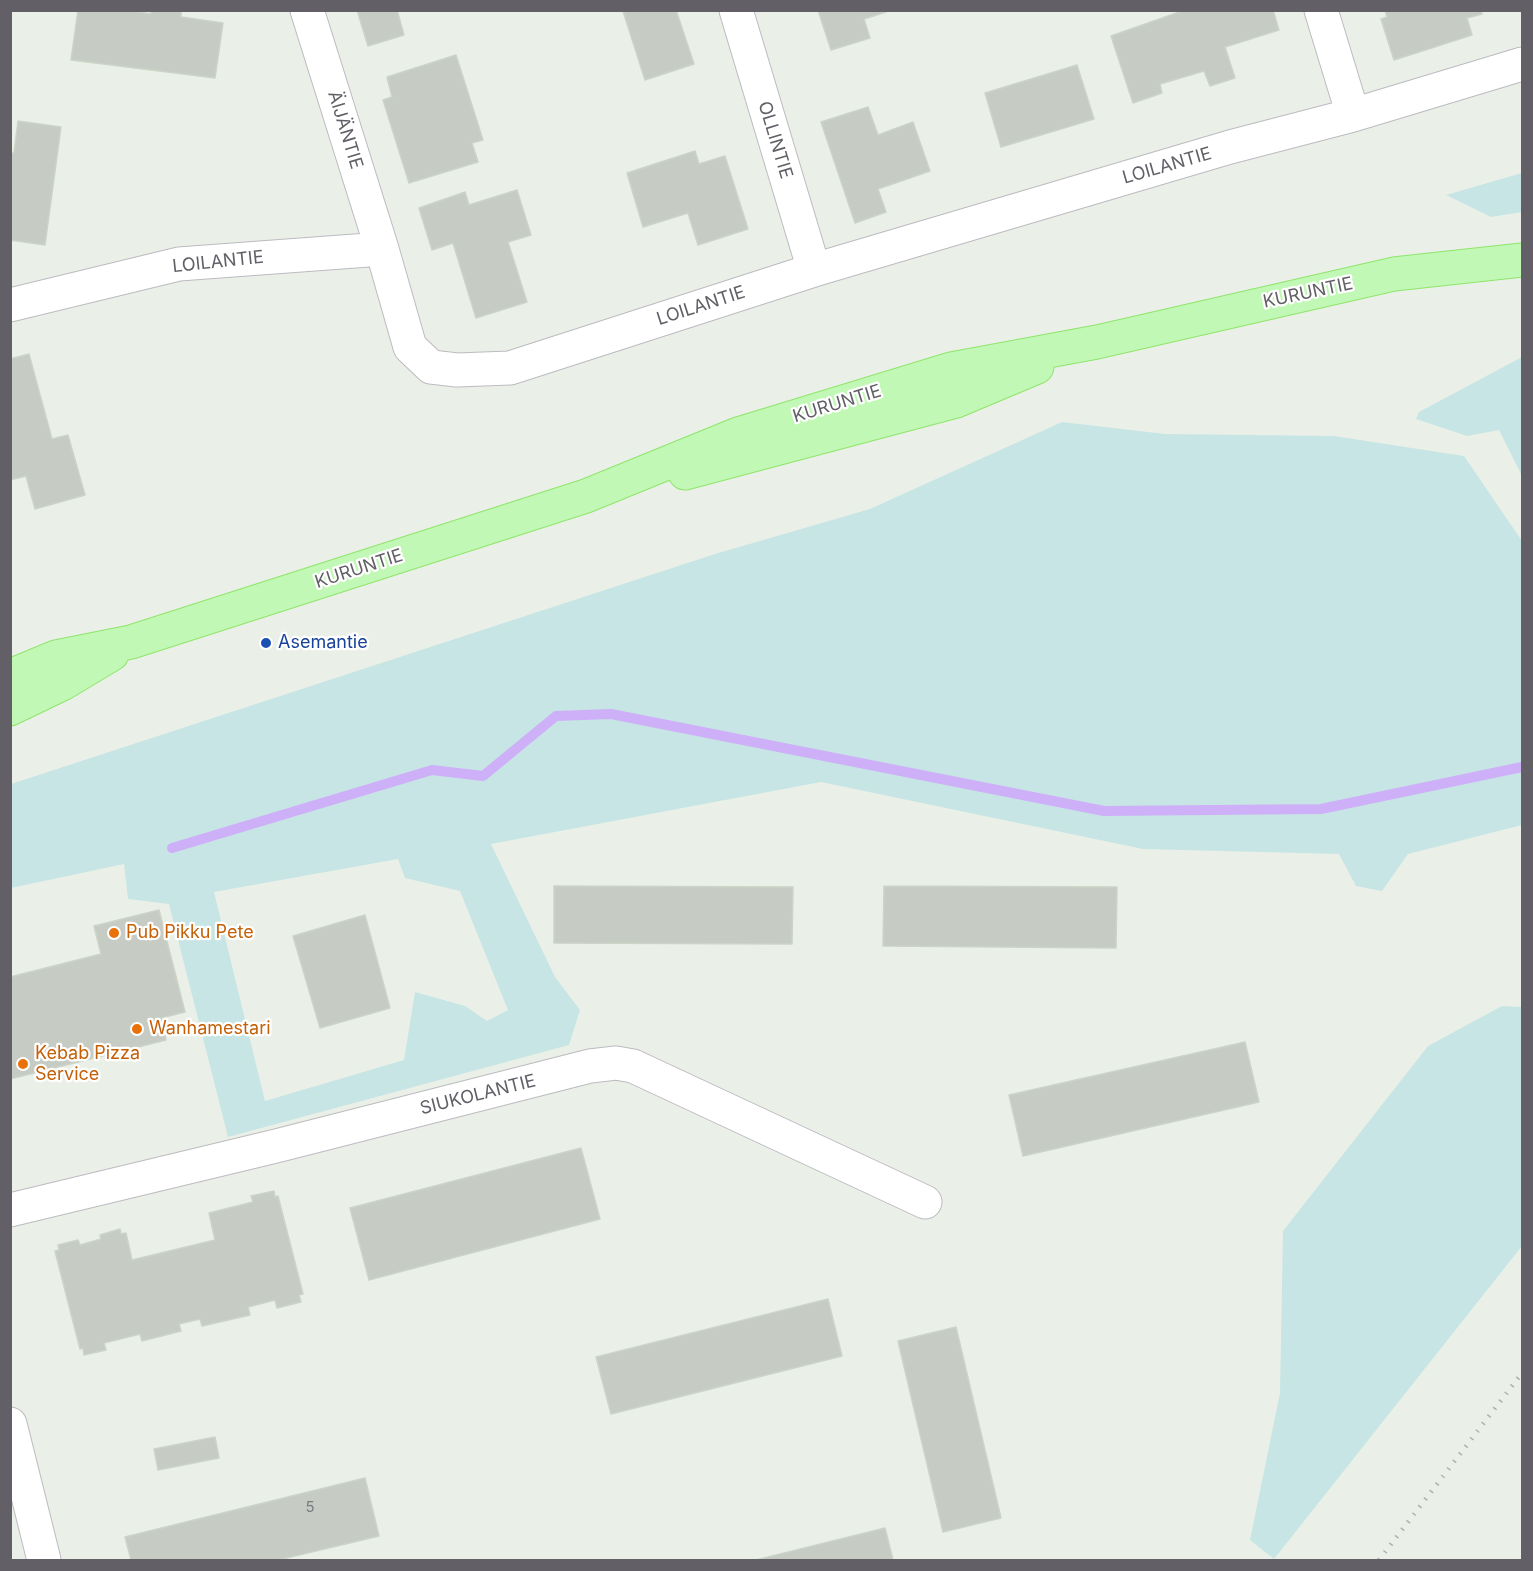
<!DOCTYPE html>
<html>
<head>
<meta charset="utf-8">
<style>
  body { margin:0 }
  #map { position:relative; width:1533px; height:1571px; overflow:hidden; background:#eaf0e8; font-family:Inter,sans-serif }
  canvas { display:block }
  .frame { position:absolute; inset:0; border:12px solid #635f67; pointer-events:none }
</style>
</head>
<body>
<div id="map">
<canvas width="1533" height="1571"></canvas>
<div class="frame"></div>
</div>
<script>
const c = document.querySelector('canvas').getContext('2d');
c.lineJoin = 'round';
function fillPath(path, color) { c.fillStyle = color; c.fill(path, 'evenodd'); }
const toPath = rows => new Path2D(rows.map(r => 'M' + r).join(''));
function stroke(path, color, width, dash) { c.strokeStyle = color; c.lineWidth = width; c.lineCap = dash ? 'butt' : 'round'; c.setLineDash(dash || []); c.stroke(path); }
function drawText(font, color, halo, rows, align = 'center') {
  c.font = font + ' Inter,sans-serif'; c.lineWidth = 4.5; c.setLineDash([]); c.textBaseline = 'middle'; c.strokeStyle = halo; c.fillStyle = color; for (const [text, x, y, turn = 0] of rows) {
    c.save(); c.translate(x, y); c.rotate((+turn || 0) * Math.PI / 180); c.textAlign = isNaN(turn) ? turn : align; if (halo) c.strokeText(text, 0, 0); c.fillText(text, 0, 0); c.restore();
  }
}
const green = toPath([
  [1522,173,1522,212,1491,217,1446,195],
  [1522,357,1522,476,1499,430,1467,436,1416,419,1419,412],
  [1062,422,1165,434,1334,436,1464,456,1522,541,1522,825,1408,854,1382,891,1356,886,1339,854,1143,849,821,782,491,844,555,977,580,1010,569,1045,228,1137,169,904,128,899,124,864,11,888,11,784,715,554,870,509],
  [398,859,405,878,460,891,508,1010,487,1021,465,1006,415,992,404,1060,265,1101,214,892],
  [1502,1006,1522,1007,1522,1246,1274,1559,1250,1540,1280,1393,1283,1231,1428,1046]
]);
const stream = toPath([
  [172,848,432,770,483,776,556,716,611,714,1104,811,1321,809,1522,767]
]);
const building = toPath([
  [78,10,125,10,151,14,151,10,181,10,181,17,223,23,215,78,71,60,78,10],
  [357,10,397,10,404,35,368,46,357,10],
  [676,10,694,64,645,80,623,11,676,10],
  [818,10,885,10,886,12,864,19,870,38,831,50,818,10],
  [1185,10,1273,10,1279,30,1225,47,1235,78,1210,86,1204,71,1160,84,1162,93,1133,103,1111,36,1185,10],
  [1385,10,1481,10,1482,14,1467,18,1472,35,1394,60,1381,19,1387,17,1385,10],
  [456,55,483,140,472,143,478,162,409,183,383,100,392,97,387,77,456,55],
  [1077,65,1094,119,1001,147,985,93,1077,65],
  [868,107,878,135,913,122,930,171,878,189,886,212,855,223,821,122,868,107],
  [18,121,61,127,45,245,10,240,10,153,14,153,18,121],
  [695,151,699,164,725,156,748,229,698,245,688,213,643,227,627,173,695,151],
  [517,190,531,235,508,242,527,302,476,318,453,243,432,250,419,208,465,192,469,205,517,190],
  [29,354,52,439,68,435,85,495,35,509,26,476,10,480,10,359,29,354],
  [554,886,793,887,792,944,554,943,554,886],
  [884,886,1117,887,1116,948,883,946,884,886],
  [159,910,185,1012,161,1018,166,1040,10,1079,10,977,101,954,94,926,159,910],
  [365,915,390,1008,320,1028,293,936,365,915],
  [1245,1042,1259,1102,1023,1156,1009,1095,1245,1042],
  [581,1148,600,1219,369,1280,350,1208,581,1148],
  [274,1191,275,1197,278,1196,303,1294,299,1295,301,1302,277,1308,275,1300,248,1307,250,1315,202,1326,200,1319,179,1324,181,1331,142,1341,140,1334,104,1343,106,1350,84,1355,83,1348,80,1349,55,1251,59,1250,58,1245,78,1240,80,1245,101,1239,100,1235,120,1229,121,1234,126,1233,132,1260,215,1240,209,1213,253,1202,251,1196,274,1191],
  [828,1299,842,1356,611,1414,596,1357,828,1299],
  [956,1327,1001,1518,943,1532,898,1341,956,1327],
  [215,1437,219,1458,158,1470,154,1449,215,1437],
  [365,1478,379,1536,278,1560,131,1560,125,1537,365,1478],
  [885,1528,893,1560,756,1560,885,1528]
]);
const minor = toPath([
  [307,10,382,249,410,347,431,367,457,370,510,368,814,270,1230,147,1353,115,1321,10],
  [736,10,814,270],
  [1353,115,1522,64],
  [10,305,179,264,382,249],
  [10,1210,276,1146,590,1066,616,1063,633,1066,925,1202],
  [10,1424,44,1560]
]);
const major = toPath([
  [685,473,956,401,1037,367],
  [10,676,56,657,131,642,586,496,738,434,951,369,1097,342,1394,274,1522,260],
  [10,709,62,684,112,654]
]);
const rail = toPath([
  [1379,1560,1522,1373]
]);
const markers = [
  [266,643,6,"#1a4fb4"],
  [114,933,6,"#e8710a"],
  [137,1029,6,"#e8710a"],
  [23,1064,6,"#e8710a"]
];
const numberNames = [
  ["5",310,1507]
];
const streetNames = [
  ["ÄIJÄNTIE",345,130,73],
  ["OLLINTIE",775,140,73],
  ["LOILANTIE",1167,166,-16],
  ["LOILANTIE",218,262,-6],
  ["KURUNTIE",1308,293,-12],
  ["LOILANTIE",701,306,-18],
  ["KURUNTIE",837,404,-17],
  ["KURUNTIE",359,569,-18],
  ["SIUKOLANTIE",478,1095,-14]
];
const transitNames = [
  ["Asemantie",278,643]
];
const foodNames = [
  ["Pub Pikku Pete",126,933],
  ["Wanhamestari",149,1029],
  ["Kebab Pizza",35,1054],
  ["Service",35,1075]
];
fillPath(green, '#c7e5e4');
stroke(stream, '#ceb0f8', 10);
fillPath(building, '#c6cbc4');
stroke(building, '#cbd4c7', 1.5);
stroke(minor, '#bdbac0', 35);
stroke(major, '#8fe56b', 35);
stroke(minor, '#fff', 33);
stroke(major, '#c1f8b5', 33);
stroke(rail, '#b0afb1', 4.5, [1.5, 8]);
for (const [x, y, r, color] of markers) { const dot = new Path2D(); dot.arc(x, y, r, 0, 2 * Math.PI); c.fillStyle = color; c.fill(dot); stroke(dot, '#fff', 2); }
drawText('15px', '#7c7a7e', null, numberNames);
drawText('18px', '#635f67', '#fff', streetNames);
drawText('18px', '#164399', '#fff', transitNames, 'left');
drawText('18px', '#c56008', '#fff', foodNames, 'left');
</script>
</body>
</html>
